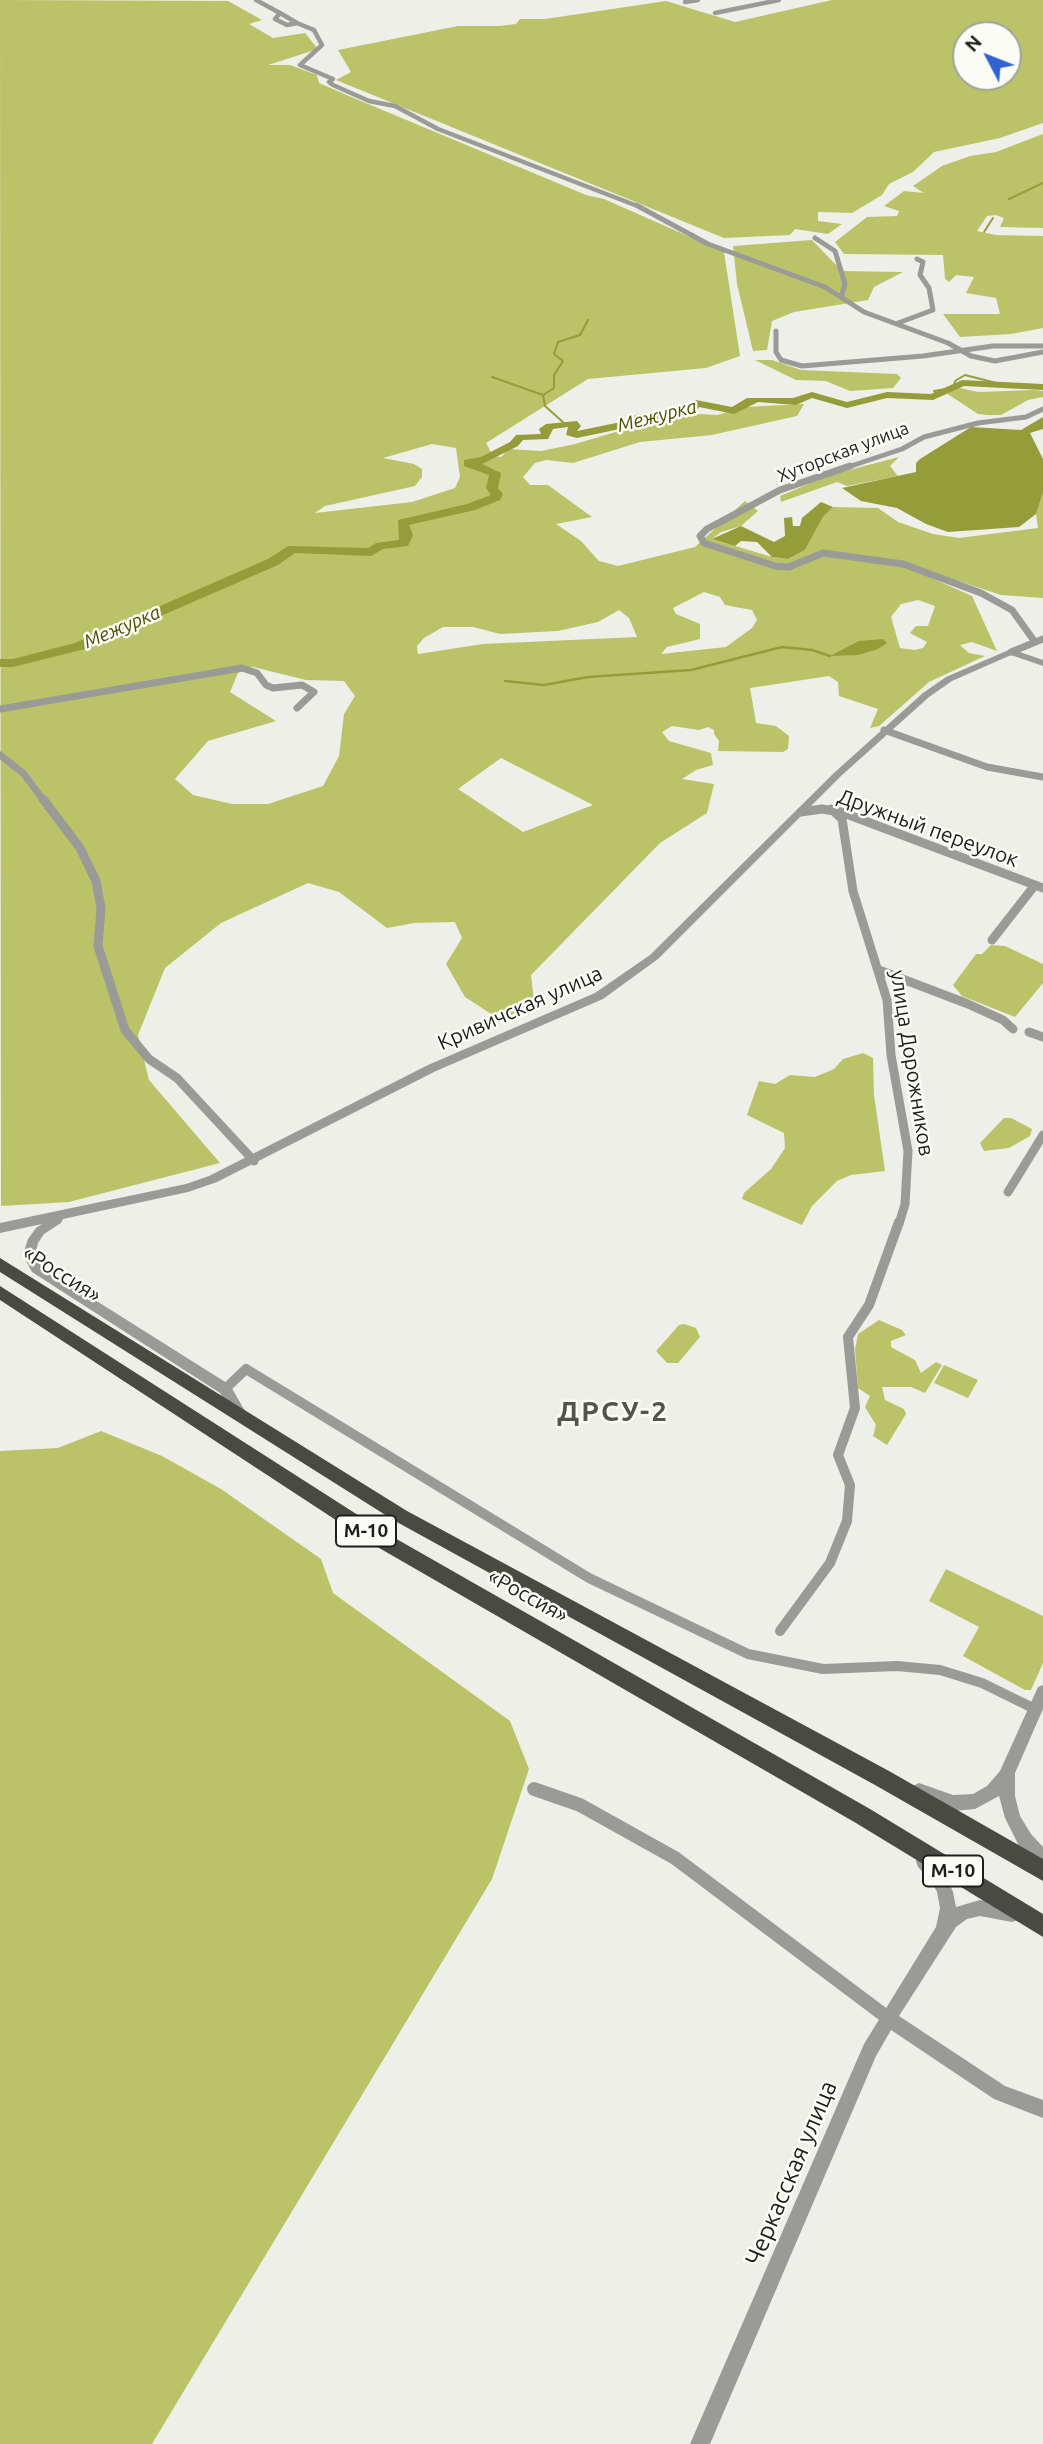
<!DOCTYPE html>
<html>
<head>
<meta charset="utf-8">
<style>
  body { margin:0 }
  #map { position:relative; width:1043px; height:2444px; overflow:hidden; background:#eeefe8; font-family:Ubuntu,sans-serif }
  canvas { display:block }
  .north { position:absolute; left:952px; top:21px; width:70px; height:70px; box-sizing:border-box; background:#fbfcf5; border:2px solid #a2a39e; border-radius:50%; rotate:312deg; font-size:19px; font-weight:700; line-height:28px; text-align:center; color:#1d1e1b }
  .north::after { content:''; display:block; margin:auto; width:24px; height:32px; background:#3062d1; clip-path:polygon(50% 0,100% 100%,50% 72%,0 100%) }
</style>
</head>
<body>
<div id="map">
<canvas width="1043" height="2444"></canvas>
<div class="north">N</div>
</div>
<script>
const c = document.querySelector('canvas').getContext('2d');
c.lineJoin = 'round';
function fillPath(path, color) { c.fillStyle = color; c.fill(path, 'evenodd'); }
const toPath = rows => new Path2D(rows.map(r => 'M' + r).join(''));
function stroke(path, color, width, dash) { c.strokeStyle = color; c.lineWidth = width; c.lineCap = dash ? 'butt' : 'round'; c.setLineDash(dash || []); c.stroke(path); }
function drawText(font, color, halo, rows, align = 'center') {
  c.font = font + ' Ubuntu,sans-serif'; c.lineWidth = 5; c.setLineDash([]); c.textBaseline = 'middle'; c.strokeStyle = halo; c.fillStyle = color; for (const [text, x, y, turn = 0] of rows) {
    c.save(); c.translate(x, y); c.rotate((+turn || 0) * Math.PI / 180); c.textAlign = isNaN(turn) ? turn : align; if (halo) c.strokeText(text, 0, 0); c.fillText(text, 0, 0); c.restore();
  }
}
const green = toPath([
  [0,0,228,1,262,20,249,24,273,38,305,33,318,49,268,65,290,65,317,75,319,83,349,96,586,195,604,199,724,252,740,356,706,368,588,379,486,443,493,456,501,457,509,449,541,451,575,444,650,422,698,414,717,415,746,407,804,404,797,416,712,435,640,442,573,463,546,460,535,463,523,477,530,485,548,485,592,517,556,524,581,541,599,561,618,566,695,547,745,501,758,511,741,526,721,532,712,539,772,557,788,559,805,550,823,517,833,507,878,508,898,522,933,534,959,538,1038,528,1036,514,1043,493,1043,598,1001,595,934,573,927,576,972,596,997,651,972,642,960,645,969,653,985,656,929,682,879,726,870,728,878,709,839,696,838,682,829,676,750,688,756,723,776,726,789,736,788,749,783,752,718,751,719,741,714,734,714,730,708,727,699,730,672,726,662,732,669,741,711,753,713,765,696,770,682,779,714,784,707,813,660,843,531,975,534,1001,502,1021,465,997,446,964,462,938,455,922,414,923,387,928,339,892,308,883,221,923,165,968,138,1035,149,1080,220,1163,69,1202,1,1206],
  [432,444,456,448,460,477,455,488,412,502,315,513,325,506,415,486,422,477,422,469,414,464,383,458],
  [704,592,720,597,725,605,752,610,757,620,752,628,726,647,661,654,667,647,700,639,700,624,676,614,673,608],
  [918,600,935,606,928,626,916,626,910,633,927,642,923,648,914,650,900,648,891,617,901,604],
  [619,610,629,618,637,637,483,644,418,654,417,646,424,638,443,627,473,627,500,634,558,631,598,622],
  [253,667,306,680,344,681,355,696,344,714,339,756,323,786,268,804,232,804,193,795,175,779,208,741,276,721,230,692,238,673],
  [501,758,593,805,523,832,458,789],
  [832,0,1043,0,1043,123,1000,138,934,152,913,172,889,184,882,195,852,213,818,212,818,221,842,224,828,234,795,229,790,235,724,238,336,80,351,72,338,50,458,26,499,26,516,24,520,19,545,19,666,1,735,22],
  [966,35,1008,35,1008,77,966,77],
  [1043,134,1043,228,1000,227,1004,218,996,215,987,216,977,231,996,235,1043,236,1043,328,1011,334,960,337,943,314,1000,314,996,298,966,293,974,277,956,275,949,282,945,279,943,255,844,254,835,242,867,217,897,216,899,211,884,206,904,191,924,193,913,186,942,166,970,156,996,152],
  [812,240,842,271,903,272,874,287,868,300,794,312,772,321,767,350,753,351,737,284,733,246],
  [772,360,801,370,897,374,901,378,893,388,850,391,826,381,796,380,755,360],
  [960,388,978,392,1035,390,1043,391,1043,397,1028,400,1001,415,987,415,978,414,946,393],
  [899,457,890,466,898,476,847,486,837,482,781,502,780,496,830,475],
  [991,945,1005,946,1043,964,1043,983,1015,1017,962,996,953,985,976,954,982,954],
  [863,1053,873,1058,874,1095,885,1171,851,1175,837,1181,812,1206,802,1225,742,1199,744,1193,771,1169,785,1148,784,1133,747,1115,759,1081,775,1084,790,1075,815,1077,834,1069,843,1059],
  [1004,1118,1011,1118,1032,1129,1030,1136,1009,1148,984,1151,980,1143],
  [879,1320,902,1330,906,1335,891,1341,891,1347,915,1360,921,1373,936,1362,942,1365,925,1393,911,1387,882,1387,885,1400,904,1409,906,1414,887,1445,873,1436,876,1425,865,1407,870,1396,858,1388,855,1349,858,1334],
  [684,1324,696,1328,700,1337,678,1363,667,1363,656,1351,679,1325],
  [944,1365,978,1380,968,1398,934,1383],
  [101,1431,162,1456,221,1489,321,1559,333,1593,510,1721,529,1769,492,1879,152,2444,0,2444,0,1451,58,1448],
  [946,1569,1043,1616,1043,1663,1031,1690,1025,1690,963,1656,979,1627,929,1601]
]);
const water = toPath([
  [1043,417,1043,429,1030,433,1043,459,1043,493,1036,514,1019,527,948,532,926,524,897,508,861,501,842,488,916,472,916,463,920,459,971,427,1021,430],
  [821,502,833,507,823,517,805,550,788,559,772,557,757,542,741,541,735,546,712,539,741,526,774,542,785,536,784,518,792,517,793,526,800,526,802,518],
  [883,639,887,643,878,649,858,655,830,656,859,641]
]);
const streamFar1 = toPath([
  [1009,199,1043,183],
  [984,232,993,218],
  [492,377,543,395],
  [954,386,955,381,965,375,1000,384],
  [543,395,554,388,554,375,563,361,554,354,558,342,580,335,588,320],
  [543,395,545,406,564,423],
  [939,396,934,391,952,388]
]);
const stream = toPath([
  [505,681,544,685,588,677,691,670,782,647,812,650,830,656]
]);
const river = toPath([
  [962,380,1043,384,1043,390,964,386,933,400,887,398,847,408,812,398,796,405,758,402,734,414,699,407,695,413,668,420,640,421,629,427,577,438,566,435,568,427,553,429,548,439,523,440,518,446,482,464,501,473,498,488,503,494,500,500,475,510,409,525,413,535,408,546,383,549,371,556,295,553,278,565,85,649,13,667,0,667,0,659,13,659,75,643,268,559,288,546,368,548,376,543,399,540,398,520,467,504,491,495,486,488,489,475,464,466,464,460,481,457,510,442,516,435,541,434,539,429,546,424,577,421,581,426,577,431,621,422,638,414,664,415,687,409,696,400,732,407,747,398,793,398,812,392,847,402,887,392,931,394,962,380]
]);
const minorFar5 = toPath([
  [256,0,280,13],
  [685,2,698,0],
  [280,13,297,23,287,25,275,19,280,13],
  [715,13,779,0],
  [297,23,314,30,322,45,300,65,333,79,329,82,333,85,369,101,395,106,438,129,640,207]
]);
const minorFar4 = toPath([
  [636,205,708,244,825,287,864,312,948,343,971,356,995,361,1043,352],
  [815,238,835,251,845,284,841,297],
  [898,323,933,310,929,288,920,275,923,262,917,259],
  [776,331,776,352,781,360,802,366,923,356,993,346,1043,346],
  [845,468,902,449,924,437,978,423,1026,417,1043,409]
]);
const minorFar3 = toPath([
  [850,466,780,490,707,529,700,536,704,543,775,566,789,567,823,553,903,564,981,593,1012,610,1035,642],
  [1011,652,1043,639],
  [0,709,242,668,257,673,266,685,273,688,302,685,314,692,297,708],
  [884,730,987,767,1043,777],
  [0,755,24,774,44,801]
]);
const minorFar2 = toPath([
  [43,799,80,848,96,881,101,908,98,946,125,1030,149,1059,177,1078,254,1161],
  [831,809,842,819,853,891,887,1000,891,1055,908,1151,905,1204,899,1224],
  [801,812,822,809,841,812,1043,888],
  [992,940,1035,885],
  [879,970,968,1004,1003,1020,1013,1029],
  [1029,1032,1043,1037],
  [1008,1192,1043,1135]
]);
const minorFar1 = toPath([
  [225,1389,246,1369,589,1578,748,1654,823,1669,897,1666,940,1670,982,1683,1035,1709],
  [780,1631,830,1563,847,1521,850,1485,838,1455,855,1408,848,1337,869,1305,899,1222]
]);
const minor = toPath([
  [534,1789,580,1805,675,1858,888,2018]
]);
const tertiary = toPath([
  [1011,649,1043,660,1043,666,1011,655,952,681,929,697,841,776,658,959,603,999,436,1071,217,1182,188,1192,63,1219,61,1223,44,1234,38,1243,35,1255,41,1266,230,1385,245,1411,243,1415,238,1416,233,1415,220,1393,32,1272,23,1255,28,1239,36,1228,42,1224,0,1233,0,1223,186,1184,209,1176,428,1065,595,993,650,955,835,772,923,693,946,677,1011,649],
  [1043,1685,1043,1709,1015,1773,1015,1796,1020,1816,1031,1834,1043,1847,1043,1867,1037,1865,1019,1846,1005,1818,999,1796,975,1809,953,1811,913,1796,911,1791,913,1786,919,1783,953,1795,973,1794,987,1786,1000,1771,1038,1687,1043,1685],
  [924,1853,930,1855,944,1870,953,1892,956,1907,980,1900,1012,1906,1018,1908,1020,1914,1018,1920,1012,1922,980,1916,967,1919,956,1927,899,2016,1005,2086,1043,2100,1043,2118,994,2099,891,2030,876,2056,710,2444,690,2444,864,2044,936,1927,940,1908,937,1892,932,1882,918,1867,916,1861,918,1855,924,1853]
]);
const trunk = toPath([
  [0,1258,407,1511,889,1771,1043,1859,1043,1881,875,1785,395,1521,0,1272,0,1258],
  [0,1286,386,1533,870,1809,1043,1914,1043,1937,856,1823,374,1545,0,1300,0,1286]
]);
const farStreetnames = [
  ["Хуторская улица",843,452,-21]
];
const farWaternames = [
  ["Межурка",657,416,-14],
  ["Межурка",122,627,-23]
];
const shields = [
  [366,1531,60],
  [953,1871,60]
];
const shieldNames = [
  ["М-10",366,1531],
  ["М-10",953,1871]
];
const streetNames = [
  ["Дружный переулок",928,828,20],
  ["Кривичская улица",520,1008,-24],
  ["улица Дорожников",912,1063,81],
  ["«Россия»",62,1274,32],
  ["«Россия»",528,1596,29]
];
const nearStreetnames = [
  ["Черкасская улица",791,2173,-67]
];
const districtNames = [
  ["ДРСУ-2",613,1412]
];
fillPath(green, '#bbc368');
fillPath(water, '#959c3a');
stroke(streamFar1, '#959c3a', 2);
stroke(stream, '#959c3a', 2.5);
fillPath(river, '#959c3a');
stroke(minorFar5, '#9a9a97', 4.5);
stroke(minorFar4, '#9a9a97', 5);
stroke(minorFar3, '#9a9a97', 7);
stroke(minorFar2, '#9a9a97', 9);
stroke(minorFar1, '#9a9a97', 10);
stroke(minor, '#9a9a97', 14);
fillPath(tertiary, '#9a9a97');
fillPath(trunk, '#4a4a45');
drawText('18px', '#1d1e1b', '#fbfcf5', farStreetnames);
drawText('italic 19px', '#4a4e00', '#fbfcf5', farWaternames);
for (const [x, y, w] of shields) { const box = new Path2D(); box.roundRect(x - w / 2, y - 15.5, w, 31, 5); c.fillStyle = '#fbfcf5'; c.fill(box); stroke(box, '#1d1e1b', 2); }
drawText('bold 19px', '#1d1e1b', null, shieldNames);
drawText('21px', '#1d1e1b', '#fbfcf5', streetNames);
drawText('24px', '#1d1e1b', '#fbfcf5', nearStreetnames);
c.letterSpacing = '2px';
drawText('bold 28px', '#53544d', '#fbfcf5', districtNames);
c.letterSpacing = '0px';
</script>
</body>
</html>
